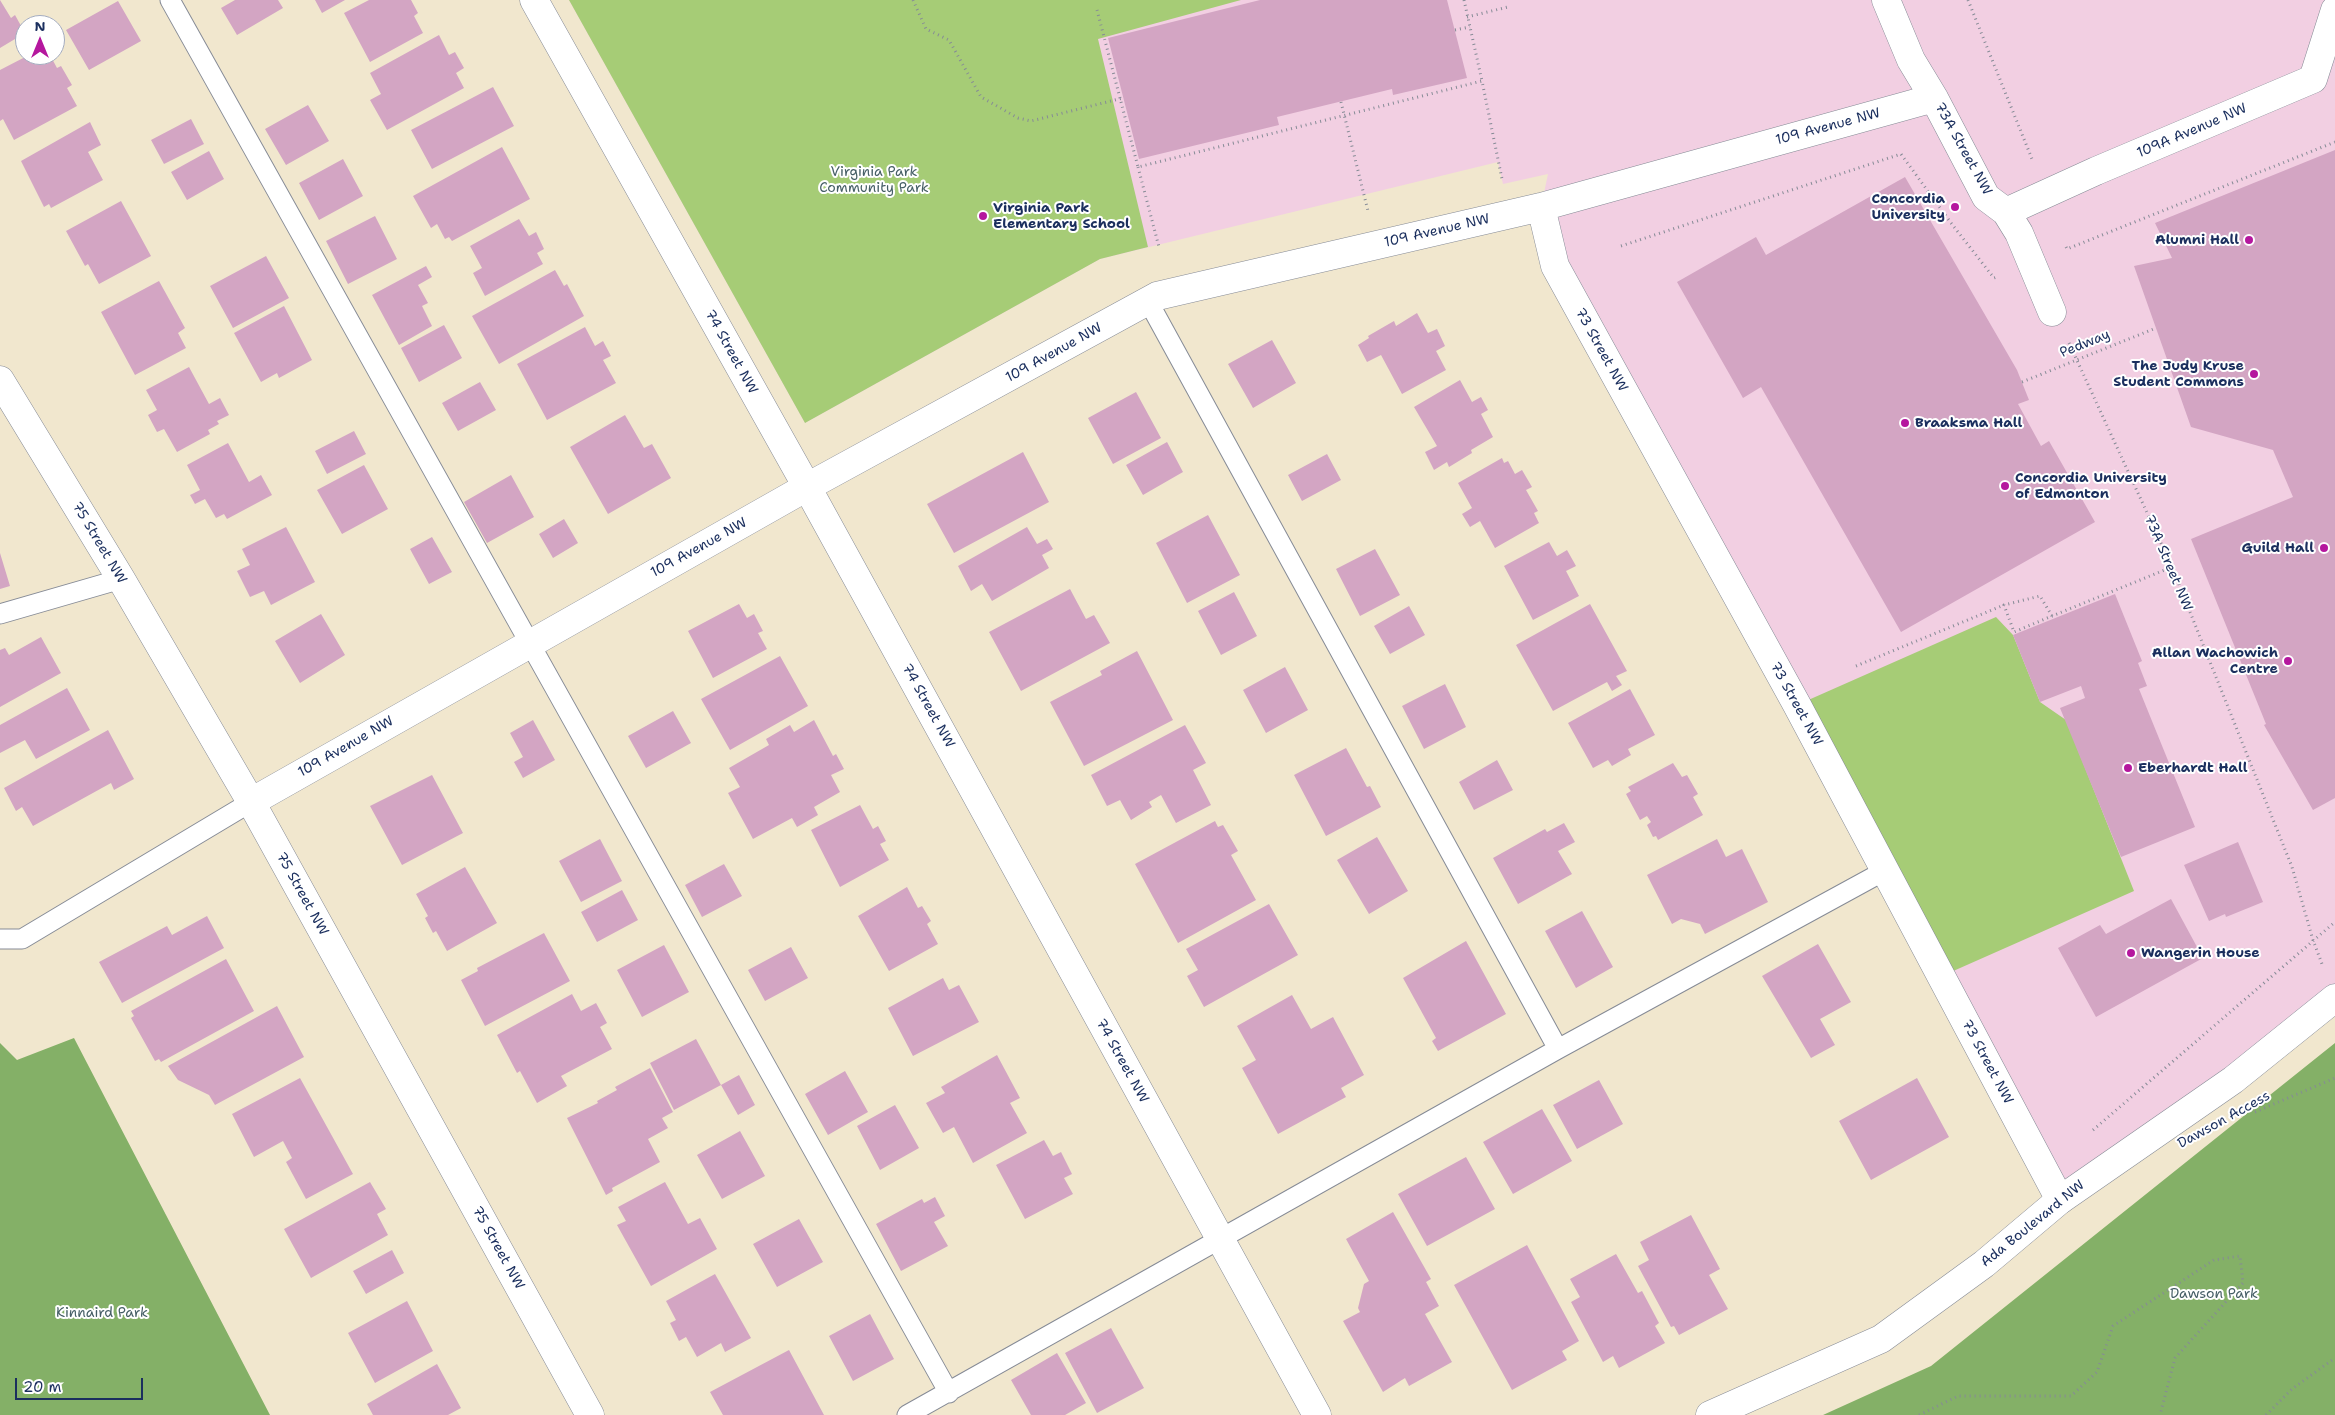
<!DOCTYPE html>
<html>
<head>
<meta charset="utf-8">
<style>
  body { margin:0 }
  #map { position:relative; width:2335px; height:1415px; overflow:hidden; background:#f1e7ce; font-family:"Shantell Sans",sans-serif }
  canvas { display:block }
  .north { position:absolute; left:15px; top:15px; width:50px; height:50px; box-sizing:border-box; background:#fff; border:1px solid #a4acbf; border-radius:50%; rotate:0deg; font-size:14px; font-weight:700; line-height:20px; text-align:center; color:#1b2f5e }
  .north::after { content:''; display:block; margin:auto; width:18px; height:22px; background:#b5179e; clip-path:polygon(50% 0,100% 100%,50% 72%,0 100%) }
  .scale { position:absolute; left:15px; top:1378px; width:128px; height:22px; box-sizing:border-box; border:2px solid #1b2f5e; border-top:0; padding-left:6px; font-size:15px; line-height:18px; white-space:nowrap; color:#1b2f5e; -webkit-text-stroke:4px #fff; paint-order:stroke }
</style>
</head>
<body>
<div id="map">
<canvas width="2335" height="1415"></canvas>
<div class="north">N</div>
<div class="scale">20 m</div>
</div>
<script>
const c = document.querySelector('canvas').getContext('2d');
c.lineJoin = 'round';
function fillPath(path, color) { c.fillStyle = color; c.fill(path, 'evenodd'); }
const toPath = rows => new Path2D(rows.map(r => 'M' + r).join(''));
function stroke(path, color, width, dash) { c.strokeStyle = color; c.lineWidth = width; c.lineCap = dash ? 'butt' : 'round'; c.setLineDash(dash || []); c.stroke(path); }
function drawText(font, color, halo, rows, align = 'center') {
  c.font = font + ' "Shantell Sans",sans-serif'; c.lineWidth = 4; c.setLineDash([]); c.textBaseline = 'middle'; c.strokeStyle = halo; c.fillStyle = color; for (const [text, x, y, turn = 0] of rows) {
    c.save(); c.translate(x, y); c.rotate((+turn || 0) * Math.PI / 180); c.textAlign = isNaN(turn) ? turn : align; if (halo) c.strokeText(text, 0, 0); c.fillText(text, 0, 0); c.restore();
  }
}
const built = toPath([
  [569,0,2335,0,2335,998,2060,1200,1555,266,1541,207,1548,174,1503,184,1498,162,1100,259,805,423]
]);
const green = toPath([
  [569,0,1241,0,1098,39,1148,247,1100,259,805,423],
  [1996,617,2013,635,2040,702,2066,720,2134,891,1942,976,1797,705]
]);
const forest = toPath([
  [74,1038,270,1415,0,1415,0,1043,17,1060],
  [2335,1043,2335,1415,1823,1415,1931,1366]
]);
const building = toPath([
  [0,0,11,18,15,15,25,33,0,48],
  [235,0,278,0,283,8,237,35,221,8],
  [315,0,345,0,322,13],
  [369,0,411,0,418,13,414,16,423,33,370,62,344,13],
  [1260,0,1447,0,1467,78,1393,95,1392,89,1277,117,1279,125,1139,159,1108,38],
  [118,1,141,41,89,70,66,30],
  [439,35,449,55,455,52,464,68,456,73,464,88,387,130,370,100,381,94,370,73],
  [29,55,50,55,57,68,61,66,72,85,67,88,77,106,14,140,3,119,0,121,0,70],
  [493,87,514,126,432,169,411,130],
  [308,105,329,141,286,165,265,129],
  [191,119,204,144,164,164,151,140],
  [90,122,101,145,88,152,103,180,51,208,49,204,44,207,21,161],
  [502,147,530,199,452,241,449,237,445,239,437,224,431,228,413,196],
  [2335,150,2335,798,2313,810,2264,725,2266,724,2191,539,2293,497,2273,450,2191,427,2134,266,2172,258,2155,223],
  [209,151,224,179,187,200,171,172],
  [343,159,363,196,319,220,299,183],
  [1905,177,2017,370,2029,400,2018,404,2041,446,2049,441,2095,522,1901,632,1761,387,1743,398,1677,282,1756,237,1766,255],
  [121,201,151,256,99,284,88,264,85,266,66,231],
  [375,216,397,259,348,284,326,241],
  [519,219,529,236,536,232,544,249,537,253,543,264,485,296,473,273,482,268,470,246],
  [266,256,289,298,233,328,210,286],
  [426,266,432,277,418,285,428,303,422,306,432,326,399,345,372,295],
  [555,270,564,286,567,284,584,316,499,364,472,316],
  [159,281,185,328,178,333,186,348,135,375,101,312],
  [284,306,312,360,279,378,277,373,261,382,234,333],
  [1417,313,1428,333,1437,329,1445,346,1436,351,1446,370,1402,394,1381,355,1367,362,1358,345,1369,338,1368,336,1394,321,1396,326],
  [444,325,462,358,419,382,401,348],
  [585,327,595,346,603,341,611,356,603,360,616,383,547,420,517,364],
  [1272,340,1296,383,1253,408,1228,364],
  [189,367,209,404,220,398,229,415,217,421,219,424,208,430,210,434,177,452,164,429,157,432,148,415,157,410,146,390],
  [1460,380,1472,402,1481,397,1488,410,1481,414,1493,437,1471,450,1472,453,1449,467,1447,462,1434,470,1425,452,1437,446,1414,407],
  [480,382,496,410,458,431,442,403],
  [1136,392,1161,438,1113,464,1088,418],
  [625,415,644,448,652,444,671,478,608,514,570,447],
  [354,431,366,454,327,474,315,451],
  [1167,442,1183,472,1143,495,1126,465],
  [228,443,249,482,261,475,272,495,227,519,224,514,216,518,205,499,195,504,190,495,200,490,187,465],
  [1023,452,1049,502,954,553,927,504],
  [1327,454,1341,480,1302,501,1288,475],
  [1502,458,1504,463,1508,461,1515,474,1522,470,1532,487,1526,490,1538,511,1534,513,1539,523,1495,548,1480,521,1470,527,1462,514,1472,508,1458,483],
  [364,465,388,509,342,534,317,490],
  [511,475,534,517,487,543,464,502],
  [1208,515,1240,575,1187,603,1156,543],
  [564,519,578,543,553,558,539,534],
  [286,527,315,582,271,605,264,591,250,597,237,571,250,565,242,549],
  [1027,527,1037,544,1047,539,1053,549,1042,555,1049,568,992,601,982,584,971,591,958,566],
  [432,537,452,572,429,584,410,549],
  [1549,542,1557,556,1567,550,1576,566,1566,571,1579,596,1533,620,1504,566],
  [1375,549,1400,595,1360,616,1336,569],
  [0,553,10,586,0,589],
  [1070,589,1086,619,1094,615,1110,643,1021,691,989,632],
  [1234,592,1257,636,1221,655,1198,611],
  [2115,594,2142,661,2138,663,2147,686,2139,689,2195,827,2121,857,2060,708,2085,698,2081,686,2040,702,2013,635],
  [739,604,747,618,754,614,763,631,758,633,767,649,713,678,688,631],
  [1590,604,1627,671,1616,676,1622,685,1612,691,1607,682,1553,711,1516,645],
  [1409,606,1425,635,1390,654,1374,626],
  [321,614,345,655,300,683,275,641],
  [41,637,61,673,0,707,0,650,5,648,9,655],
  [1137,651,1173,720,1084,766,1050,702,1102,675,1100,671],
  [780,656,808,706,730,750,701,699],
  [1285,667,1308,710,1266,733,1243,690],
  [1445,684,1466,727,1424,749,1402,706],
  [67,688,90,730,36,759,25,740,0,753,0,725],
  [1630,689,1655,735,1628,749,1631,755,1612,766,1608,760,1593,768,1568,723],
  [673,711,691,743,646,768,628,736],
  [533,720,555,760,523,778,514,762,523,757,510,733],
  [814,720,833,756,836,754,844,769,831,775,840,792,814,807,818,815,797,827,792,818,753,839,728,793,740,787,729,768,769,745,766,739,790,725,794,732],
  [1185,725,1206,763,1193,770,1211,805,1176,823,1161,795,1149,802,1152,807,1131,820,1120,800,1107,806,1091,775],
  [108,730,134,779,114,790,111,783,33,826,22,807,16,811,4,788],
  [1346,748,1367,787,1370,786,1381,807,1326,836,1294,775],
  [1497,760,1513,790,1474,810,1459,782],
  [1673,763,1682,777,1687,775,1698,794,1693,797,1703,815,1658,840,1656,836,1653,837,1647,825,1651,822,1647,816,1640,820,1626,794,1631,791,1628,787],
  [432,775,463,833,402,865,370,806],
  [860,805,873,829,878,826,886,841,880,844,889,860,840,887,811,830],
  [1215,821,1218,827,1223,825,1238,851,1231,855,1256,900,1178,943,1135,864],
  [1564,823,1575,842,1558,851,1572,874,1518,904,1493,858,1545,829,1547,832],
  [1377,837,1408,891,1369,914,1337,860],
  [600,839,622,881,581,902,559,861],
  [1717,839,1726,857,1742,849,1768,902,1705,934,1700,924,1681,919,1672,924,1647,875],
  [2238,842,2263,902,2226,917,2225,914,2209,921,2184,865],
  [724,864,742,896,702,917,685,885],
  [465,867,497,923,447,951,436,931,433,933,425,918,428,916,416,894],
  [907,887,918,908,922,906,931,921,927,924,938,944,889,971,858,916],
  [622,890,638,920,597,942,581,912],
  [2171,899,2203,958,2096,1017,2058,948,2100,925,2106,934],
  [1269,904,1298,955,1204,1007,1187,976,1198,970,1186,949],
  [1582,911,1613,967,1576,988,1545,931],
  [207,916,224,948,122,1003,99,962,167,926,172,935],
  [544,933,570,981,485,1026,461,980,478,971,477,968],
  [1466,941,1506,1014,1438,1051,1432,1041,1436,1038,1403,978],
  [1818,944,1851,1002,1820,1019,1835,1045,1811,1058,1762,976],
  [664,945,689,992,642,1017,617,970],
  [791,947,808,978,765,1001,748,970],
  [226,959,254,1011,161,1062,159,1059,155,1061,131,1018,134,1016,131,1011],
  [943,978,949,990,959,985,979,1022,913,1056,888,1008],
  [572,994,581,1011,596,1003,607,1023,600,1027,612,1049,561,1076,567,1086,537,1103,520,1071,517,1073,497,1035],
  [1292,995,1311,1029,1333,1017,1364,1075,1341,1088,1346,1097,1278,1134,1242,1068,1256,1060,1237,1026],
  [277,1006,304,1057,215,1105,209,1095,178,1080,168,1066],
  [696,1039,721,1085,674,1110,650,1063],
  [997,1055,1020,1098,1010,1103,1027,1133,973,1163,954,1127,943,1133,926,1103,945,1093,941,1087],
  [650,1068,673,1112,662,1118,668,1128,648,1139,660,1162,612,1188,613,1191,606,1195,567,1118,598,1103,597,1101,617,1090,615,1087],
  [845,1071,868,1112,828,1135,805,1094],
  [739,1075,755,1105,738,1115,721,1085],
  [300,1078,353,1174,306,1199,286,1162,292,1158,283,1141,254,1157,232,1114],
  [1917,1078,1949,1137,1871,1180,1839,1121],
  [1599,1080,1623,1124,1577,1149,1553,1105],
  [895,1105,919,1148,880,1170,857,1126],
  [1542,1109,1572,1161,1513,1194,1483,1142],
  [740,1131,765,1176,722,1199,697,1155],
  [1044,1140,1053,1156,1061,1152,1072,1174,1064,1178,1073,1194,1025,1219,996,1165],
  [1466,1157,1495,1209,1427,1246,1398,1194],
  [370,1182,386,1209,377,1214,388,1235,311,1278,284,1229],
  [665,1182,688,1224,700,1218,717,1249,651,1286,617,1225,626,1221,618,1207],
  [935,1197,945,1216,934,1222,948,1246,901,1271,876,1224,922,1199,924,1203],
  [1393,1212,1431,1279,1426,1282,1439,1306,1425,1314,1452,1362,1409,1386,1405,1378,1383,1392,1343,1321,1360,1312,1358,1308,1364,1284,1369,1281,1346,1239],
  [1691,1215,1720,1269,1709,1275,1728,1309,1679,1335,1674,1326,1671,1327,1638,1266,1649,1260,1640,1242],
  [799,1219,823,1262,777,1287,753,1244],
  [1527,1245,1579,1341,1562,1351,1567,1360,1512,1390,1454,1285],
  [392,1250,404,1273,366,1294,353,1271],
  [1616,1254,1638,1293,1642,1291,1659,1323,1655,1326,1665,1343,1619,1368,1613,1356,1603,1362,1571,1302,1580,1297,1570,1279],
  [715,1274,751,1338,725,1352,721,1343,697,1357,686,1337,679,1341,670,1323,676,1320,666,1301],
  [407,1301,433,1351,375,1383,348,1333],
  [870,1314,894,1359,853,1381,829,1336],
  [1111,1328,1144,1388,1097,1413,1065,1353],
  [789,1350,824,1415,723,1415,710,1392],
  [1057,1353,1086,1403,1065,1415,1031,1415,1011,1380],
  [437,1364,461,1408,448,1415,373,1415,367,1404]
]);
const path = toPath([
  [913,0,926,29,949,40,981,97,1018,118,1031,121,1123,98],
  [1464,0,1482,81],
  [1968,0,2032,159],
  [1097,10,1138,167,1482,81,1502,179],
  [1467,17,1508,7],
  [1455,30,1470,27],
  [1341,102,1368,211],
  [1138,167,1159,247],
  [1621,246,1901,154,1951,223,1994,278,1997,277],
  [2066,247,2067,249,2335,142],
  [2069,343,2172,567,2292,867,2313,940,2322,964],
  [2052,616,2040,596,2004,605,2014,632,2052,616,2172,567],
  [1856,666,2004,605],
  [2255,1112,2335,1078],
  [2093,1130,2335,922],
  [1919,1415,1958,1396,2071,1396,2097,1372,2113,1326,2214,1260,2240,1256,2243,1283,2175,1358,2160,1415],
  [2266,1415,2292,1389,2335,1358]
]);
const service = toPath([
  [170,0,949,1393],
  [1148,301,1558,1049],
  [0,614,121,579],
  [0,939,22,939,251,802],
  [907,1415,1558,1049,1886,870]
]);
const minor = toPath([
  [1886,0,1911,60,1934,98,1986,197,2006,212,2019,233,2052,312],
  [1541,207,1555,266,1797,705,2060,1200],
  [2006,212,2096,171,2313,79,2335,10],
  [0,380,121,579,251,802,590,1415],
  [251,802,807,487,1157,296,1541,207,1934,98]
]);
const tertiary = toPath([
  [534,0,807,487,1317,1415],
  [1710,1415,1881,1339,1984,1264,2060,1200,2233,1080,2335,998]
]);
const pathBridge = toPath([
  [2022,382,2156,328]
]);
const markers = [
  [1955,207,5,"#b5179e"],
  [983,216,5,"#b5179e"],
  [2249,240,5,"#b5179e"],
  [2254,374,5,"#b5179e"],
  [1905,423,5,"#b5179e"],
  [2005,486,5,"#b5179e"],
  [2324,548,5,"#b5179e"],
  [2288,661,5,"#b5179e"],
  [2128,768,5,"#b5179e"],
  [2131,953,5,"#b5179e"]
];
const streetNames = [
  ["109 Avenue NW",1828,127,-15],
  ["109A Avenue NW",2192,131,-23],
  ["73A Street NW",1963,149,61],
  ["109 Avenue NW",1437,231,-13],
  ["Pedway",2085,344,-22],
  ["73 Street NW",1601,350,61],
  ["74 Street NW",731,352,61],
  ["109 Avenue NW",1054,353,-29],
  ["75 Street NW",99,543,59],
  ["109 Avenue NW",699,548,-29],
  ["73A Street NW",2168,563,67],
  ["73 Street NW",1796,704,61],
  ["74 Street NW",928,706,61],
  ["109 Avenue NW",346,747,-30],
  ["75 Street NW",302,894,61],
  ["74 Street NW",1122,1061,61],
  ["73 Street NW",1987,1062,62],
  ["Dawson Access",2224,1120,-29],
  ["Ada Boulevard NW",2033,1224,-39],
  ["75 Street NW",498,1248,61]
];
const parkNames = [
  ["Virginia Park",874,172],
  ["Community Park",874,188],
  ["Dawson Park",2214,1294],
  ["Kinnaird Park",102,1313]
];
const poiNames = [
  ["Concordia",1945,199],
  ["University",1945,215],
  ["Virginia Park",993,208,"left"],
  ["Elementary School",993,224,"left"],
  ["Alumni Hall",2239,240],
  ["The Judy Kruse",2244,366],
  ["Student Commons",2244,382],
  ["Braaksma Hall",1915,423,"left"],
  ["Concordia University",2015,478,"left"],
  ["of Edmonton",2015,494,"left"],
  ["Guild Hall",2314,548],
  ["Allan Wachowich",2278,653],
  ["Centre",2278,669],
  ["Eberhardt Hall",2138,768,"left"],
  ["Wangerin House",2141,953,"left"]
];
fillPath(built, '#f2cfe2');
fillPath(green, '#a6cc76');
fillPath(forest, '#84b067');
fillPath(building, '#d3a5c3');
stroke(service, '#868b96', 21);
stroke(minor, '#868b96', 29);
stroke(tertiary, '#868b96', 29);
stroke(path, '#868b96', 3, [1, 4]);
stroke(service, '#fff', 19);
stroke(minor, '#fff', 28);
stroke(tertiary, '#fff', 28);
stroke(pathBridge, '#868b96', 3, [1, 4]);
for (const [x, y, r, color] of markers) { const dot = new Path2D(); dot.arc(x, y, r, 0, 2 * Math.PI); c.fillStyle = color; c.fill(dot); stroke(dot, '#fff', 2); }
drawText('14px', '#1b2f5e', '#fff', streetNames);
drawText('14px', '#455e65', '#fff', parkNames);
drawText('bold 14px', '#1b2f5e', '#fff', poiNames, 'right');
</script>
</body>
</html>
